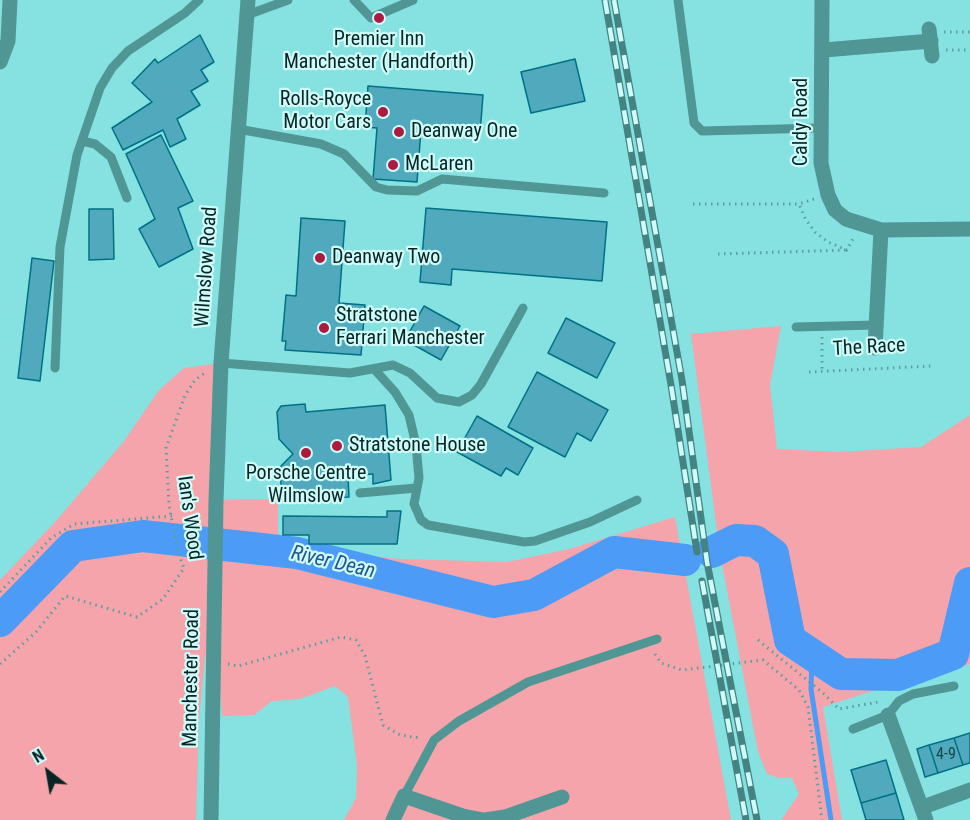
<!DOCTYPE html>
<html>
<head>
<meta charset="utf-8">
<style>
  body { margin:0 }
  #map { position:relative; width:970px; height:820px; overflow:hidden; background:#85e2e1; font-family:"Roboto Condensed",sans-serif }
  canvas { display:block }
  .north { position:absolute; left:18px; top:742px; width:60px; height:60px; -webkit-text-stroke:4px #cffbf9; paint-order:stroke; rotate:329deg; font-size:16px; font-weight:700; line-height:24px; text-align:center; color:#062524 }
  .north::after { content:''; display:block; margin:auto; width:21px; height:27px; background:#062524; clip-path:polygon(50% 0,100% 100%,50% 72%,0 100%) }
</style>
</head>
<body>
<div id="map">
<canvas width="970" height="820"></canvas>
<div class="north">N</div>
</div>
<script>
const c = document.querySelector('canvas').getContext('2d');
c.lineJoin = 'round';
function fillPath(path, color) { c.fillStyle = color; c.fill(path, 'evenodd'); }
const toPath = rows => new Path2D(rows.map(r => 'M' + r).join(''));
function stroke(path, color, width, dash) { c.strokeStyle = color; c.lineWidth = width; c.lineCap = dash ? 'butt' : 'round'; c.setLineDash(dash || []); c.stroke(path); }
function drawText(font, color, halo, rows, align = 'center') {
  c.font = font + ' "Roboto Condensed",sans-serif'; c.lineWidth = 4.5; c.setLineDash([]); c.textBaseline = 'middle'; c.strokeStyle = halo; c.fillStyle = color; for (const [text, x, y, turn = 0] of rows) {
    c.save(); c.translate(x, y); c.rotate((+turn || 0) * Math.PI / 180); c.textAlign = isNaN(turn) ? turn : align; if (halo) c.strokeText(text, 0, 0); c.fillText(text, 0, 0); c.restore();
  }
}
const green = toPath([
  [781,326,770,385,777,449,839,452,921,447,970,415,970,664,888,686,823,707,842,820,781,820,799,794,792,778,779,778,767,774,758,752,720,554,691,334],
  [221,363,216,500,278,499,278,534,334,553,401,559,507,562,569,549,675,517,731,820,344,820,356,798,357,766,348,697,335,686,300,699,272,701,254,715,222,716,214,606,205,658,199,720,196,820,0,820,0,580,56,521,124,441,159,390,184,368]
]);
const stream = toPath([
  [812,652,811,689,831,820]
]);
const river = toPath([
  [712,552,736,540,755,541,773,554,790,640,841,674,898,675,953,654,970,583],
  [0,621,73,546,143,536,297,553,493,602,534,595,614,552,685,560]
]);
const building = toPath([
  [200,35,214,62,201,70,208,81,191,91,200,105,177,119,186,139,170,147,163,130,123,150,112,128,152,102,132,83,155,59,158,63,200,35],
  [575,59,585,101,531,113,521,72,575,59],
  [368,86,483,95,480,134,421,130,417,182,373,179,377,128,365,127,368,86],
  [161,135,193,201,178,208,193,249,159,267,139,229,155,219,126,154,161,135],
  [426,208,607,222,602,281,452,269,451,285,420,282,426,208],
  [89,209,113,209,114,259,89,260,89,209],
  [301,218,345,221,339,303,365,305,361,355,285,350,286,341,282,341,286,295,296,296,301,218],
  [32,258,54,261,40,381,18,378,32,258],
  [424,306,460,326,441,360,405,340,424,306],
  [566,318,615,343,597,378,548,353,566,318],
  [537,372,608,410,591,441,577,433,565,457,508,427,537,372],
  [305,404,306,412,385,405,391,480,373,484,373,474,348,476,349,497,282,501,280,467,293,454,279,439,277,412,281,406,305,404],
  [477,416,533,448,518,475,506,468,501,476,457,452,477,416],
  [387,511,401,511,397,544,309,544,309,535,283,535,283,516,387,517,387,511],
  [970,733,970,763,963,765,954,738,970,733],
  [954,738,963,765,938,773,929,745,954,738],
  [929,745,938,773,925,777,917,749,929,745],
  [886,760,896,793,861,803,851,770,886,760],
  [896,793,904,820,866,820,861,803,896,793]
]);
const path = toPath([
  [944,32,970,32],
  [946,50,970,50],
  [814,199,799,204,805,218,815,232,828,242,847,250,853,239],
  [693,204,799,204],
  [718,254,847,250],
  [822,337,822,372],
  [809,372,931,366],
  [0,592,51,538,74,524,172,516],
  [758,640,823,693,839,709,878,702],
  [655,654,661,663,682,670,763,660,799,690,808,707,822,820],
  [0,664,36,632,65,596,137,617,163,599,184,568,178,552,169,505,166,448,185,395,195,380,206,372],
  [228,664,238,666,341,637,356,640,365,656,383,725,400,735,421,738]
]);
const service = toPath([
  [354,0,371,18,413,0],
  [678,0,694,123,702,131,820,128],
  [247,15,288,0],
  [238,129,321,144,344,154,376,187,387,190,417,191,442,179,604,193],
  [82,141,95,144,111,157,127,198],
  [796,327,876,325],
  [221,363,350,373,393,365,410,373,437,398,459,402,472,395,481,384,523,308],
  [55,368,60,247,77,155,100,88,112,68,128,51,185,13,199,0],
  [375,370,395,392,409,415,416,445,419,478,414,504,421,520,428,525,524,542,535,541,590,522,637,500],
  [360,493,416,488],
  [853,729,888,715,899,701,913,694,954,686],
  [404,796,434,740,459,721,528,682,657,639]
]);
const minor = toPath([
  [822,0,821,163,828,195,835,210,846,219,881,230,970,229],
  [929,29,932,56],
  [824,50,931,41],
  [0,62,8,41,10,0],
  [875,348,881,230],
  [888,715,926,820],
  [923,807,970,790],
  [393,820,404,796,463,816,483,820],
  [485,820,505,817,562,797]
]);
const tertiary = toPath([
  [211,820,216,501,221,363,248,0]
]);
const rail = toPath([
  [605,0,671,385,697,552],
  [614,0,682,380,707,562,757,820],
  [702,581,746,820]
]);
const markers = [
  [379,18,6,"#ad193f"],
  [383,112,6,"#ad193f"],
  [399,132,6,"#ad193f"],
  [393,165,6,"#ad193f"],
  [320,258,6,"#ad193f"],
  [324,328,6,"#ad193f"],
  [337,446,6,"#ad193f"],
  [306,453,6,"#ad193f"]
];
const numberNames = [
  ["4-9",946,755]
];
const poiNames = [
  ["Premier Inn",379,40,"center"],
  ["Manchester (Handforth)",379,63,"center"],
  ["Rolls-Royce",371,100,"right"],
  ["Motor Cars",371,123,"right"],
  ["Deanway One",411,132],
  ["McLaren",405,165],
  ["Deanway Two",332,258],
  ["Stratstone",336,316],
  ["Ferrari Manchester",336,339],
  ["Stratstone House",349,446],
  ["Porsche Centre",306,474,"center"],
  ["Wilmslow",306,497,"center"]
];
const streetNames = [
  ["Caldy Road",802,122,-90],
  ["Wilmslow Road",207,267,-86],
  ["The Race",869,348,-3],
  ["Ian's Wood",189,518,82],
  ["Manchester Road",192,678,-89]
];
const waterNames = [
  ["River Dean",333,563,13]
];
fillPath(green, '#f4a4aa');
stroke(stream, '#4c9bf7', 5);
stroke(river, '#4c9bf7', 32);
fillPath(building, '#50a9bd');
stroke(building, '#007184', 1.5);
stroke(path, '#58a09f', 3, [1.5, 4.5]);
stroke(service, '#509695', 9);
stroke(minor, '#509695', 15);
stroke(tertiary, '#509695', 15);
stroke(rail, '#458382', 7);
stroke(rail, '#cffbf9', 4.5, [14]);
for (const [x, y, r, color] of markers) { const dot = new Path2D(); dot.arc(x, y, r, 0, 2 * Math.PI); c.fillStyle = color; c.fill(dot); stroke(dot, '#cffbf9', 2); }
drawText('16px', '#18464a', null, numberNames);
drawText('20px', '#062524', '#cffbf9', poiNames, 'left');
drawText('20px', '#062524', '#cffbf9', streetNames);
drawText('italic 21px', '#225691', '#cffbf9', waterNames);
</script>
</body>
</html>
